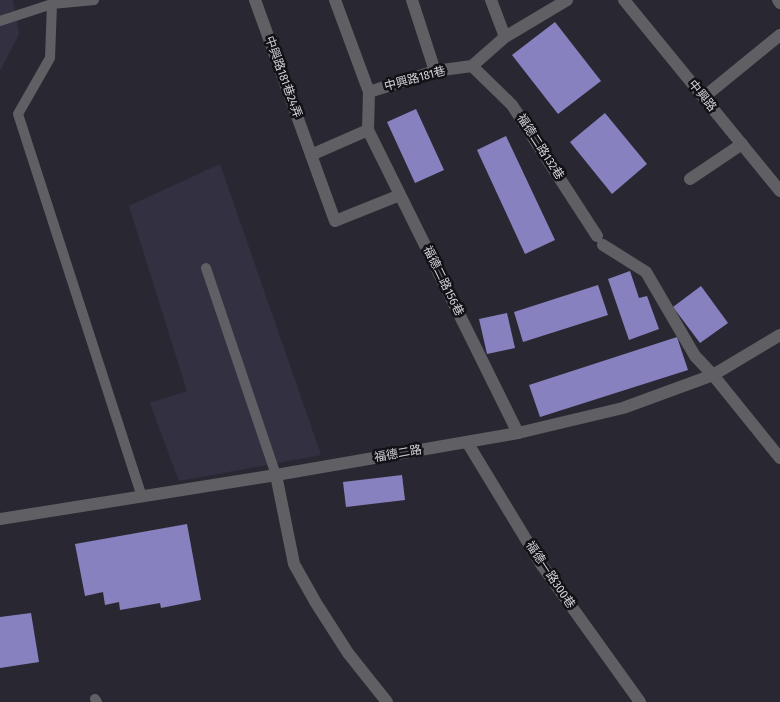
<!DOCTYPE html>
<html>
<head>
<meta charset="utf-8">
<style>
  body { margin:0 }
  canvas { display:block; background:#292832 }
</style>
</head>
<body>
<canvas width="780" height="702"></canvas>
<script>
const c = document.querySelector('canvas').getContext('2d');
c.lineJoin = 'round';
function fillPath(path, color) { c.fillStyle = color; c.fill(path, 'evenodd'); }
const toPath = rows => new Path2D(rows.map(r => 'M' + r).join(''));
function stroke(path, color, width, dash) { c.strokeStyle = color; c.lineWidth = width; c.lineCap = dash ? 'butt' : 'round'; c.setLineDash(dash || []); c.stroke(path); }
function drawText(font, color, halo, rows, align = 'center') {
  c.font = font + ' "Fira Sans Condensed","Noto Sans TC",sans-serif'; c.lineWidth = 5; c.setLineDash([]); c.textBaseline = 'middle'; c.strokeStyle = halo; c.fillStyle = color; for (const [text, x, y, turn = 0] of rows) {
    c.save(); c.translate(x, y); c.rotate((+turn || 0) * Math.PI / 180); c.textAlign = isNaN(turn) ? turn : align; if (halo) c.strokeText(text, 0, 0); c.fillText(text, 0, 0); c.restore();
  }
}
const built = toPath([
  [0,0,13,0,19,34,0,71],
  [220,164,321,455,179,481,150,403,187,391,129,206]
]);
const building = toPath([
  [555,22,601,81,558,114,512,55],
  [416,109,444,170,415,183,387,122],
  [605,113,647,164,612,194,570,142],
  [506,136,555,240,525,254,477,150],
  [630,271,639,298,647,296,659,329,629,340,608,279],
  [598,285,608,315,523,342,514,312],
  [701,286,728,323,700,343,673,307],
  [507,313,515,348,487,354,479,319],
  [677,337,688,370,540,417,529,385],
  [402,475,405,500,346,507,343,482],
  [187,524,201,600,161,608,160,603,120,610,119,602,105,605,103,592,85,596,75,544],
  [31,613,39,662,0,668,0,617]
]);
const service = toPath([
  [94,0,52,4,50,58,18,114,142,497],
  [0,21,52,4],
  [206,268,276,475],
  [95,699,97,702]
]);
const minor = toPath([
  [255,0,335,221,400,195],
  [335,0,369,92],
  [412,0,435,71],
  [778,0,780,3],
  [505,37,567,0],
  [472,66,512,105,597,236],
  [472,66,505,37,491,0],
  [704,97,780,35],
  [368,130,518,433],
  [311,155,368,130,369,92,435,71,472,66],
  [690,179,742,144],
  [603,245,646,272,695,356,713,375,780,458],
  [467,442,541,564,640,702],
  [276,475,294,564,316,603,348,653,387,702]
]);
const tertiary = toPath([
  [624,0,780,191],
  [0,519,276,475,518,433,623,408,713,375,780,335]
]);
const streetNames = [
  ["中興路181巷24弄",283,77,70],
  ["中興路181巷",415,79,-15],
  ["中興路",702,96,51],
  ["福德二路132巷",540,147,57],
  ["福德二路156巷",443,281,64],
  ["福德二路",398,454,-10],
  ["福德一路300巷",550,575,56]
];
fillPath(built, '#323041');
fillPath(building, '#8881bf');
stroke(service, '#5f5f64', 10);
stroke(minor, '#5f5f64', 12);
stroke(tertiary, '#5f5f64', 12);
drawText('12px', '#d2d1d8', '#121116', streetNames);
</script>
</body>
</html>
